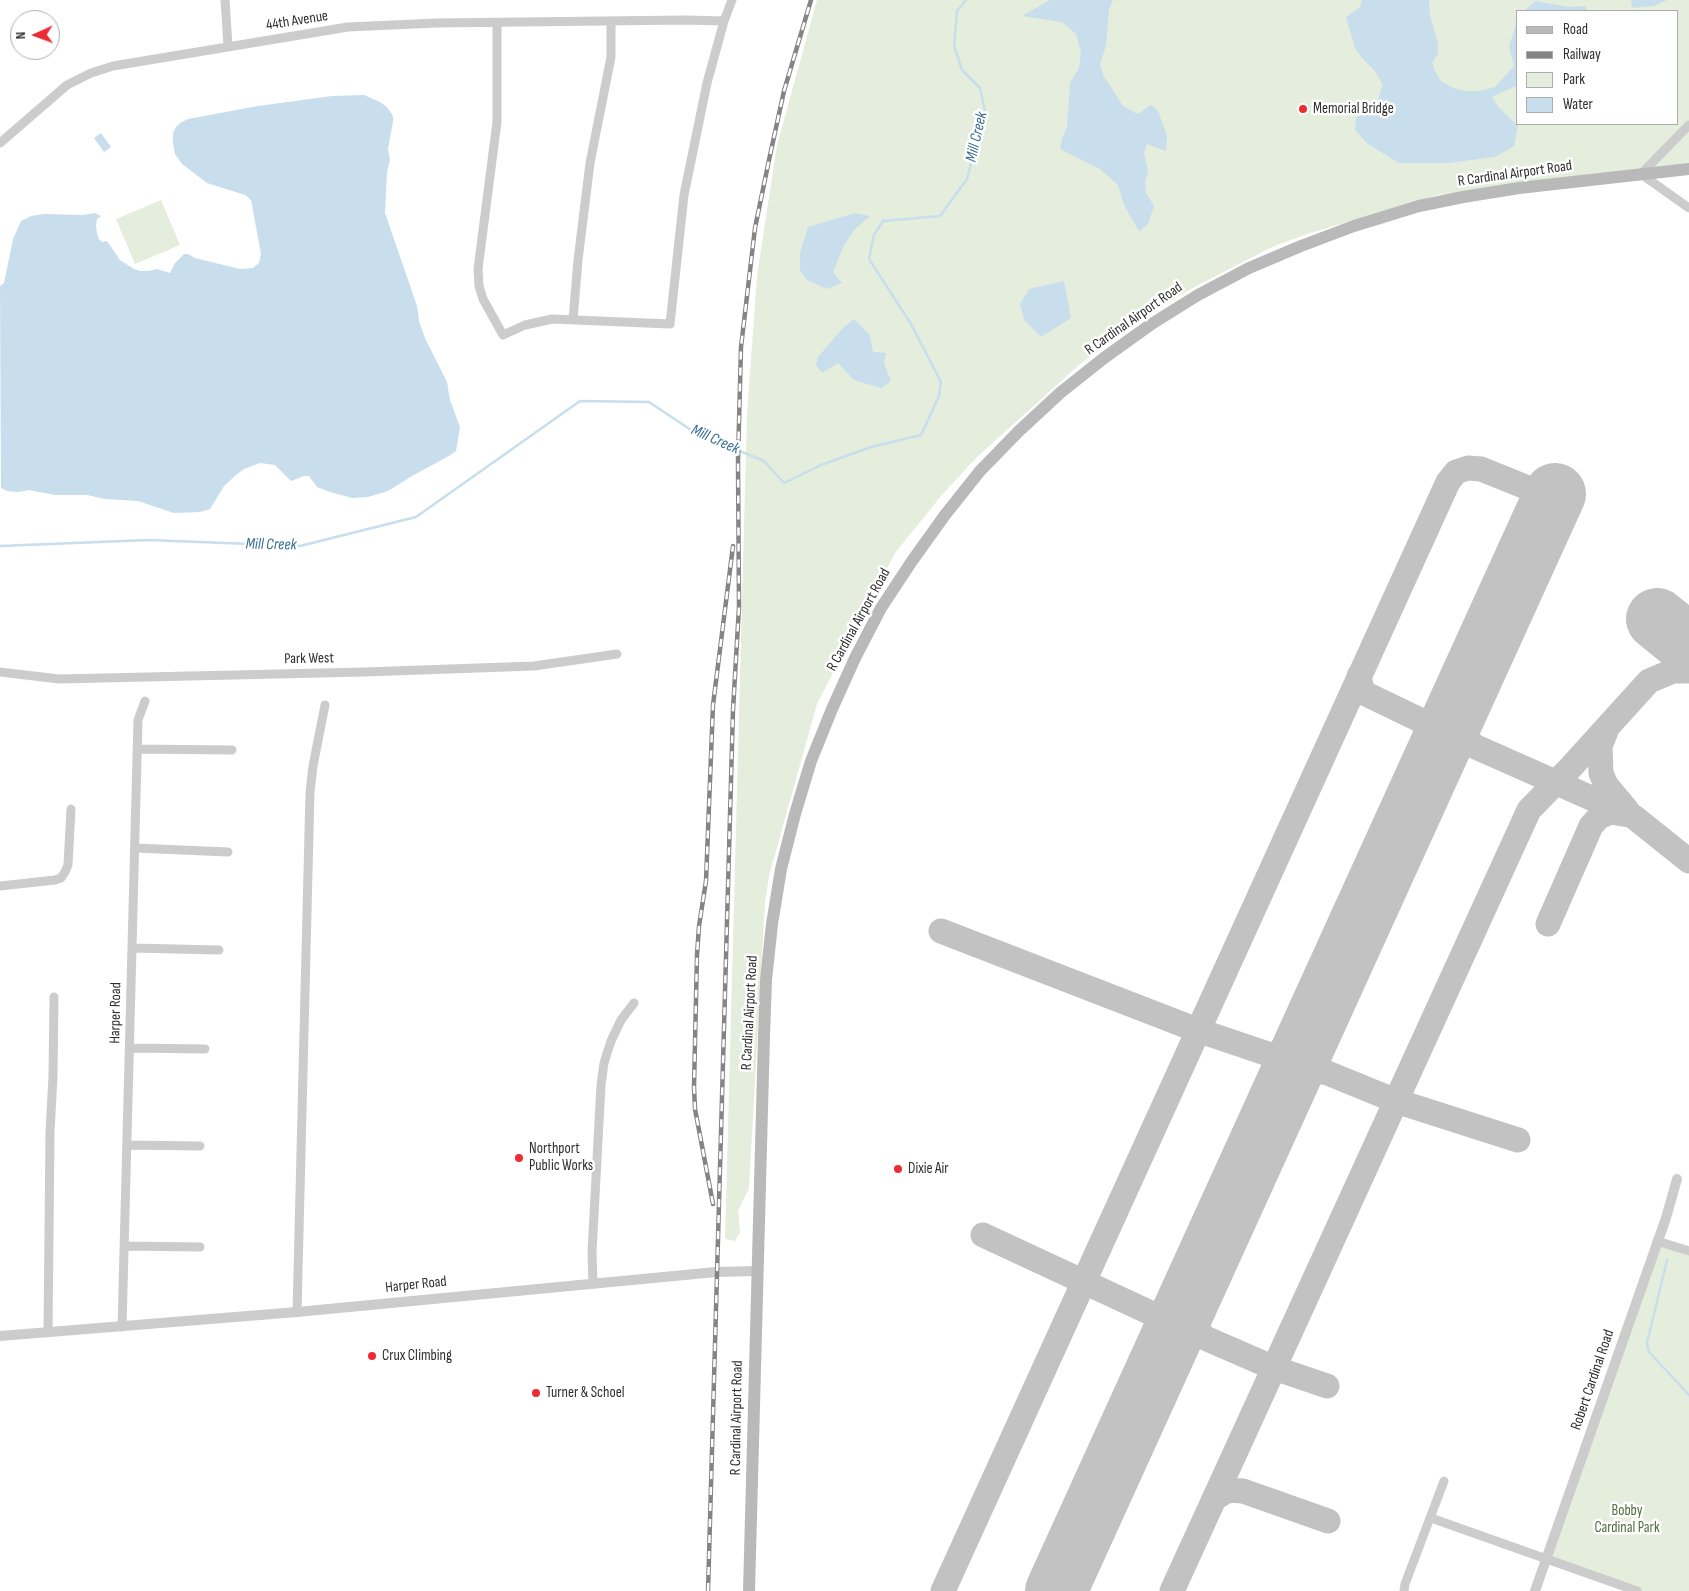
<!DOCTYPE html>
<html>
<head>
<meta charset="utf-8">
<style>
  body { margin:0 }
  #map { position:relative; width:1689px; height:1591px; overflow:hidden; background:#fff; font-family:"Sofia Sans Condensed",sans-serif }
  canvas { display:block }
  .legend { position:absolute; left:1516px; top:10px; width:162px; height:115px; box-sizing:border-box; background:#fff; border:1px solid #acacac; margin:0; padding:6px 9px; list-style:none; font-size:15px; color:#2f2f2f }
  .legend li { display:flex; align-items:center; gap:10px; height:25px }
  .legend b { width:25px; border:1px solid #acacac }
  .north { position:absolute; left:10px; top:10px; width:50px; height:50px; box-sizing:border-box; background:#fff; border:1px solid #acacac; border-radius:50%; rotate:268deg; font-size:14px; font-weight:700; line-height:20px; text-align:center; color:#2f2f2f }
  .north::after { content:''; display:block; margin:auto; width:18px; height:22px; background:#ec2b34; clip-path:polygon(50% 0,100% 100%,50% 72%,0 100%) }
</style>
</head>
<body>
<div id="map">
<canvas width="1689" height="1591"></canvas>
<ul class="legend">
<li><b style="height:6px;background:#b9b9b9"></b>Road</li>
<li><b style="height:6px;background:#848484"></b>Railway</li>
<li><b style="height:14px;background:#e5eddc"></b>Park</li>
<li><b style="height:14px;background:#c8deed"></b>Water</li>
</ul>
<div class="north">N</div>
</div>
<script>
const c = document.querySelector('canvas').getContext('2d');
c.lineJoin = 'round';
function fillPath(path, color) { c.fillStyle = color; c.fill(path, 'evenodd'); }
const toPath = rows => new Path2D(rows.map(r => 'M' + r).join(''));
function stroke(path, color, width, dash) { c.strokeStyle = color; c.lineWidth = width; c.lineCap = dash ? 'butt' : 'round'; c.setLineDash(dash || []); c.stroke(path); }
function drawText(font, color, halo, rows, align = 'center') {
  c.font = font + ' "Sofia Sans Condensed",sans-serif'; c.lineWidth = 5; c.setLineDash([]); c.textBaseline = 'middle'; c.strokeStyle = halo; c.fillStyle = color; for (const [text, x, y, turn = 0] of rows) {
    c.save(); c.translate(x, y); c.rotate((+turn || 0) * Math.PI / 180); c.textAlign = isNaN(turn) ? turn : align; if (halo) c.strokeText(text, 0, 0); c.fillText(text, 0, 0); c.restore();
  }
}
const green = toPath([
  [817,0,1689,0,1689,163,1437,195,1307,234,1272,247,1187,291,1122,332,1079,365,977,457,941,496,895,553,817,704,769,876,765,902,749,1188,738,1211,740,1232,735,1241,725,1239,747,415,757,276,777,145],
  [1518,11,1678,11,1678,124,1518,124],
  [161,200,180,245,135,264,116,219],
  [1657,1241,1689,1251,1689,1591,1637,1591,1546,1558]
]);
const water = toPath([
  [1050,0,1113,0,1109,10,1106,45,1100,64,1103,75,1123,106,1138,114,1151,105,1158,111,1167,136,1166,151,1147,144,1144,153,1148,171,1145,181,1146,193,1154,206,1148,224,1139,231,1124,205,1118,185,1100,169,1060,149,1062,139,1067,127,1070,83,1079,68,1081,52,1076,34,1062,22,1022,16],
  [1362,0,1429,0,1430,16,1438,43,1438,54,1432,62,1435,71,1441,81,1453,88,1466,91,1480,91,1495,87,1514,66,1509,47,1518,17,1518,85,1492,97,1499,108,1518,126,1514,146,1495,157,1448,163,1399,163,1368,144,1355,130,1356,117,1367,114,1377,102,1383,85,1374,70,1362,58,1355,48,1346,17,1360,7],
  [1631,0,1667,0,1654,6,1632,8],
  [1536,1,1569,7,1586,6,1587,11,1524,11],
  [364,95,380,102,387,107,393,116,393,122,388,149,390,160,387,172,385,213,417,306,419,321,425,338,447,382,450,400,460,427,456,451,449,456,412,476,388,491,368,497,352,498,330,492,317,487,309,476,304,476,291,481,275,465,260,463,244,469,236,475,224,486,210,509,200,512,174,513,138,501,105,499,87,495,55,495,29,490,19,492,7,491,1,488,0,286,4,283,13,239,21,221,31,216,44,214,82,215,95,213,101,216,97,219,96,225,97,233,99,239,102,242,107,241,120,260,134,269,140,271,149,271,157,269,170,273,175,263,184,254,188,254,195,258,240,269,253,268,259,263,261,254,251,200,245,195,207,183,182,164,175,154,173,144,173,133,176,127,180,123,188,119,258,106,332,96],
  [101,133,111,147,104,152,94,138],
  [855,213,870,216,855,229,844,245,833,272,842,283,827,289,807,280,800,270,800,253,808,227],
  [1064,281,1071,318,1041,337,1024,320,1020,304,1029,289],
  [854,319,870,335,873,352,886,353,884,363,891,381,881,388,854,380,838,363,822,373,816,365,818,357,843,328]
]);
const stream = toPath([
  [0,546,149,540,300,546,416,517,580,401,649,402,694,432,764,461,784,483,821,465,871,447,921,435,939,396,941,382,911,324,869,259,874,235,883,221,940,216,967,179,985,111,980,88,962,70,954,46,957,11,966,0],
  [1667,1260,1647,1343,1649,1352,1689,1395]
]);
const taxiway = toPath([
  [1359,676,1362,690,1366,694,1418,719,1429,722,1440,722,1450,717,1457,709],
  [1457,709,1457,721,1460,732,1467,741,1476,747,1634,817,1689,861],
  [1418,719,1428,726,1434,736,1436,748,1434,761],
  [1606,731,1600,746,1601,773,1606,785,1627,810],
  [1548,924,1591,826,1599,817,1610,812,1629,815],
  [941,931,1197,1030,1268,1054,1280,1055,1291,1053,1301,1045,1309,1036],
  [1283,1093,1291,1083,1301,1074,1313,1072,1325,1072,1396,1101,1518,1140],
  [983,1235,1153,1314,1160,1321,1166,1339,1167,1348],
  [1190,1297,1189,1309,1190,1321,1197,1330,1205,1338,1274,1368,1327,1386],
  [1215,1498,1228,1490,1243,1491,1328,1521],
  [943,1591,1448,482,1456,472,1468,468,1481,469,1553,498],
  [1172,1591,1529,810,1572,766,1649,681,1673,671,1689,671]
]);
const runway = toPath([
  [1657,619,1689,645],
  [1056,1591,1555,494]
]);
const minor = toPath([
  [225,0,228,46],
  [497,23,497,122,478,269,479,286,483,299,503,335,525,325,552,319,670,324,684,195,707,83,724,21],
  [1689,125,1641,174,1689,208],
  [0,143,67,85,91,73,113,66,348,27,437,23,686,20,724,21,732,0],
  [573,320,578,260,590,163,611,57,611,22],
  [0,672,59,679,365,672,534,666,617,654],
  [138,749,232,750],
  [135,848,228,852],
  [0,886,55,880,61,878,65,872,68,865,71,809],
  [132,948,219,950],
  [130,1048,205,1049],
  [128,1145,200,1146],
  [1657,1241,1689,1251],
  [124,1246,200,1247],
  [593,1284,592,1252,601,1085,604,1063,611,1041,621,1020,634,1003],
  [297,1312,310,792,313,766,325,705],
  [122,1327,138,720,145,701],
  [48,1332,50,1132,53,1076,54,997],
  [1431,1518,1637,1591],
  [1404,1591,1405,1584,1444,1481]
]);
const tertiary = toPath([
  [0,1336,297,1312,716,1272,757,1271],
  [1535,1591,1666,1218,1677,1179]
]);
const secondary = toPath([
  [749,1591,764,1036,766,980,772,924,781,869,795,814,811,761,832,709,855,658,881,608,912,561,945,515,980,471,1019,431,1060,393,1104,358,1150,325,1198,295,1249,268,1301,246,1354,226,1419,206,1463,197,1519,188,1689,169]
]);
const rail = toPath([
  [713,1204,695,1109,694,1087,697,955,699,926,706,881,713,705,733,546],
  [708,1591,733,710,739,607,738,460,741,347,755,228,769,160,784,91,811,0]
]);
const markers = [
  [1303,109,5,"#ec2b34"],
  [519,1158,5,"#ec2b34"],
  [898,1169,5,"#ec2b34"],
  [372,1356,5,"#ec2b34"],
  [536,1393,5,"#ec2b34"]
];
const streetNames = [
  ["44th Avenue",297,21,-9],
  ["R Cardinal Airport Road",1515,174,-8],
  ["R Cardinal Airport Road",1134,319,-35],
  ["R Cardinal Airport Road",859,620,-61],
  ["Park West",309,659,-1],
  ["Harper Road",116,1013,-89],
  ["R Cardinal Airport Road",750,1013,-87],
  ["Harper Road",416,1285,-6],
  ["Robert Cardinal Road",1593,1380,-71],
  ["R Cardinal Airport Road",737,1418,-89]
];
const poiNames = [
  ["Memorial Bridge",1313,109],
  ["Northport",529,1149],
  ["Public Works",529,1166],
  ["Dixie Air",908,1169],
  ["Crux Climbing",382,1356],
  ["Turner & Schoel",546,1393]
];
const parkNames = [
  ["Bobby",1627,1511],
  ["Cardinal Park",1627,1528]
];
const waterNames = [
  ["Mill Creek",977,137,-77],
  ["Mill Creek",715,440,24],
  ["Mill Creek",271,545,1]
];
fillPath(green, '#e5eddc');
fillPath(water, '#c8deed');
stroke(stream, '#c8deed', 2.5);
stroke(taxiway, '#c2c2c2', 25);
stroke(runway, '#c2c2c2', 62);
stroke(minor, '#ccc', 9);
stroke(tertiary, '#ccc', 10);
stroke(secondary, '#b9b9b9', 12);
stroke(rail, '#848484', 4.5);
stroke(rail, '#fff', 2.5, [8]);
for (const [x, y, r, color] of markers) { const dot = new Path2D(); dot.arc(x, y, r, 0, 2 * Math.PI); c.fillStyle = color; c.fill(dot); stroke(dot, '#fff', 2); }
drawText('15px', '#2f2f2f', '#fff', streetNames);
drawText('15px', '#2f2f2f', '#fff', poiNames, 'left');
drawText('15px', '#516d3a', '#fff', parkNames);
drawText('italic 16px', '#396f95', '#fff', waterNames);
</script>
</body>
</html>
